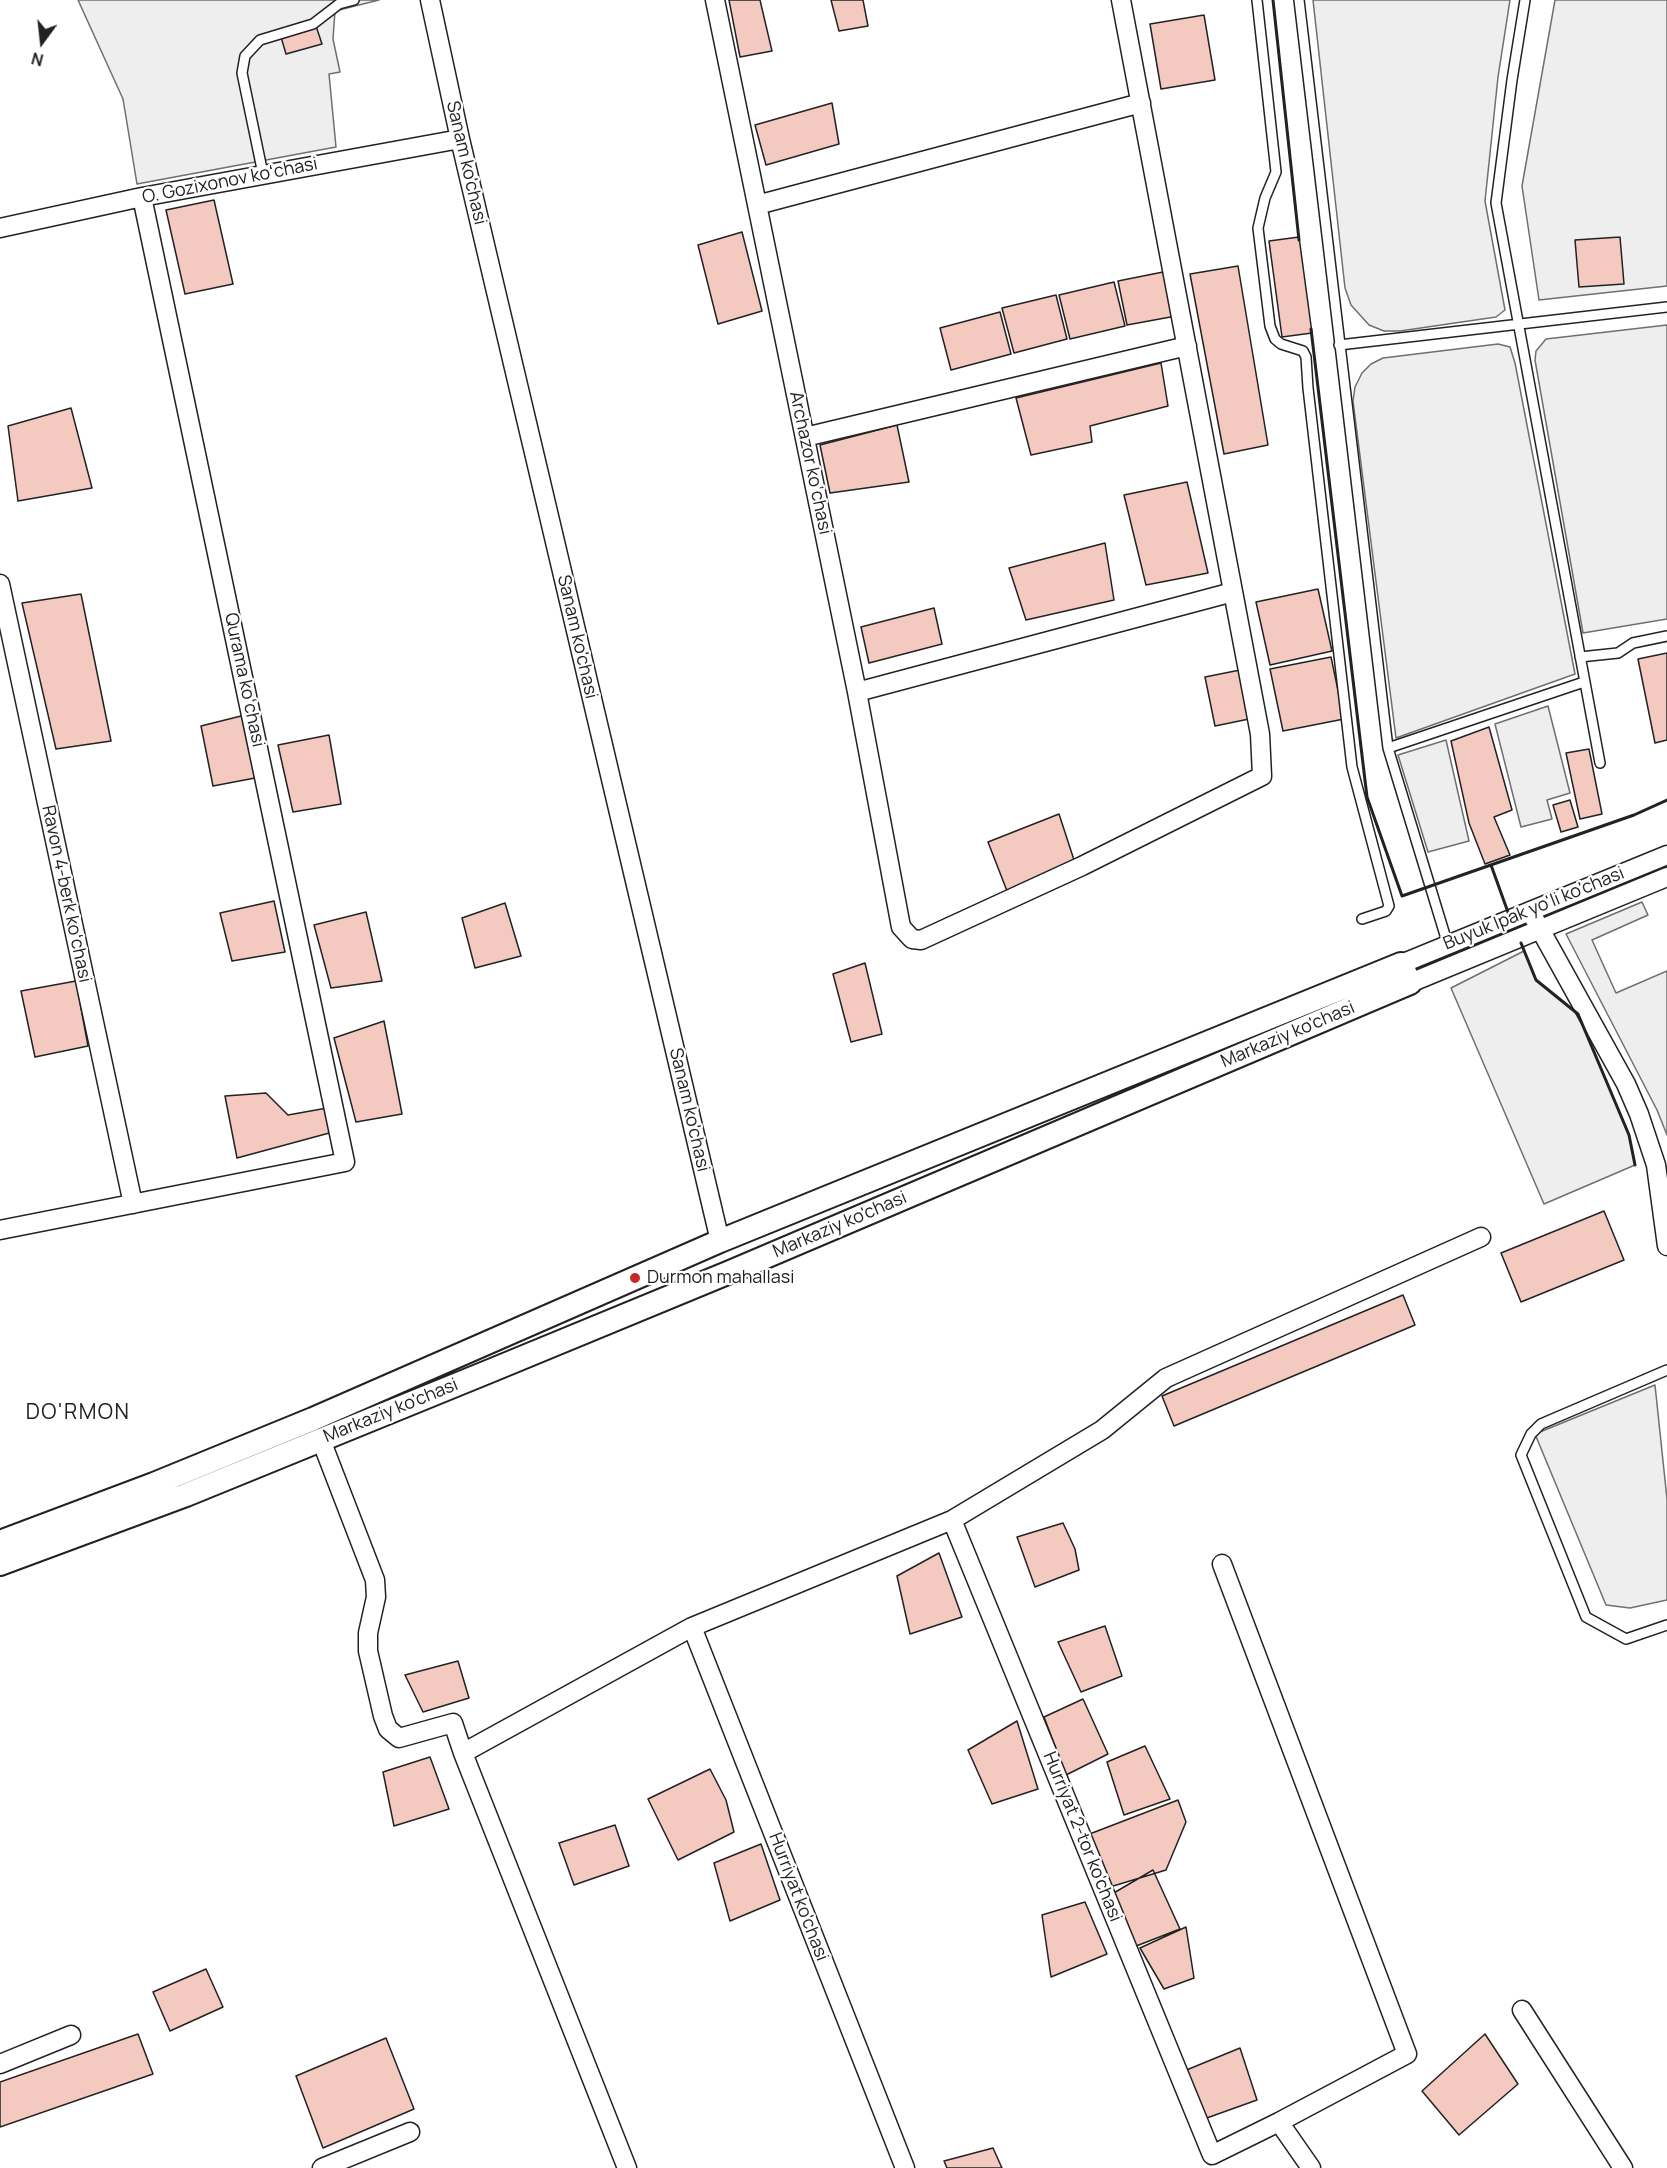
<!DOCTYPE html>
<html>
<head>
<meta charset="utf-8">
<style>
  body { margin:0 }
  #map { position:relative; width:1667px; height:2168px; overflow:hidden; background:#fff; font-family:Manrope,sans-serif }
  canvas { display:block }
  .north { position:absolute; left:12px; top:12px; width:60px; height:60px; -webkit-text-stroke:4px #fff; paint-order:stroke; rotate:195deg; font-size:16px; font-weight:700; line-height:24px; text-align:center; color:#222 }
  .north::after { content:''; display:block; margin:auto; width:21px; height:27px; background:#222; clip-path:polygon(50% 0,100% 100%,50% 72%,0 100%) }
</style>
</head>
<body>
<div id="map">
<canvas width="1667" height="2168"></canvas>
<div class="north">N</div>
</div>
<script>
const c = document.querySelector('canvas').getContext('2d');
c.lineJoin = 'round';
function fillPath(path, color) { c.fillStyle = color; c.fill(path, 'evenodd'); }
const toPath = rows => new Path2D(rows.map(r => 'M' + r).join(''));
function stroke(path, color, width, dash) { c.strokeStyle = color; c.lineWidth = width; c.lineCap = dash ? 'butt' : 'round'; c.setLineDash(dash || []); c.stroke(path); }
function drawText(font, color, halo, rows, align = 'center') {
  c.font = font + ' Manrope,sans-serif'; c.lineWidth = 4.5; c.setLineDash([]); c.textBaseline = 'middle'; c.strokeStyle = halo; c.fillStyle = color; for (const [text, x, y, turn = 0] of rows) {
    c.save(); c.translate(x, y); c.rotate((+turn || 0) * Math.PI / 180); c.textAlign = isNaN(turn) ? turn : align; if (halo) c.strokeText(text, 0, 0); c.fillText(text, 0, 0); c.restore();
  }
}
const green = toPath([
  [78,0,379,0,335,11,333,39,340,72,329,74,336,147,137,184,123,99,78,0],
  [1313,0,1510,0,1498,77,1485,201,1505,310,1496,317,1400,331,1384,331,1369,325,1351,305,1345,288,1313,0],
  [1555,0,1667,0,1667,286,1539,300,1522,186,1555,0],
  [1667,325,1667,619,1583,633,1535,360,1536,351,1546,339,1667,325],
  [1498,344,1510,347,1515,363,1575,674,1396,738,1353,401,1355,387,1362,373,1371,364,1383,358,1498,344],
  [1548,706,1570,793,1547,800,1552,819,1521,827,1495,724,1548,706],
  [1446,740,1469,841,1428,852,1398,755,1446,740],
  [1642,902,1648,915,1592,940,1616,993,1667,971,1667,1135,1657,1110,1566,934,1642,902],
  [1524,951,1536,980,1578,1014,1629,1135,1635,1165,1544,1204,1451,988,1524,951],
  [1655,1385,1667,1499,1667,1600,1630,1608,1606,1605,1535,1434,1655,1385]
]);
const building = toPath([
  [729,0,760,0,772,51,740,57,729,0],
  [831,0,863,0,868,26,839,31,831,0],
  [1204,15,1215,80,1161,89,1150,24,1204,15],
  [316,26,322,44,286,54,281,37,316,26],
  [832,103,839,144,766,165,755,125,832,103],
  [214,200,233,284,185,294,166,210,214,200],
  [742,232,762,311,718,324,698,245,742,232],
  [1299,237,1312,333,1282,337,1269,241,1299,237],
  [1620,237,1624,284,1579,287,1575,240,1620,237],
  [1238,266,1268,445,1224,454,1190,274,1238,266],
  [1168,271,1176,316,1127,325,1118,281,1168,271],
  [1114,282,1125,326,1070,339,1059,295,1114,282],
  [1056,295,1067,339,1014,353,1002,308,1056,295],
  [1000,312,1011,354,951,370,940,328,1000,312],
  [1161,363,1168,406,1090,426,1092,442,1031,455,1016,398,1161,363],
  [71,408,92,488,18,501,8,426,71,408],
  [897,425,909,482,830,493,820,445,897,425],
  [1187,482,1208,573,1146,585,1124,495,1187,482],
  [1105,543,1114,600,1026,620,1009,568,1105,543],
  [1318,589,1332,651,1270,665,1256,602,1318,589],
  [81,594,111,741,56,749,22,603,81,594],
  [934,608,942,644,869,663,861,627,934,608],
  [1667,653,1667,740,1655,743,1638,659,1667,653],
  [1331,657,1344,719,1283,731,1270,669,1331,657],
  [1240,670,1249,719,1215,726,1205,677,1240,670],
  [245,715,255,778,213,786,201,726,245,715],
  [1489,727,1512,810,1494,817,1510,855,1485,864,1469,823,1451,741,1489,727],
  [329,735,341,804,293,812,278,745,329,735],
  [1589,749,1602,814,1580,819,1566,753,1589,749],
  [1570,800,1578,827,1561,832,1553,805,1570,800],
  [1059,814,1075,863,1007,891,988,842,1059,814],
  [274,901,285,952,232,961,220,913,274,901],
  [505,903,521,956,475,968,462,918,505,903],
  [366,912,382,981,331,988,314,925,366,912],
  [865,963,882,1034,851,1042,833,974,865,963],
  [76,981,88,1046,35,1057,21,991,76,981],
  [384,1021,402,1114,356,1122,334,1038,384,1021],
  [266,1093,288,1115,327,1108,333,1132,237,1158,225,1096,266,1093],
  [1604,1211,1624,1260,1521,1302,1501,1253,1604,1211],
  [1403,1295,1415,1325,1174,1426,1162,1396,1403,1295],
  [1063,1523,1075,1549,1079,1570,1035,1587,1017,1537,1063,1523],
  [939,1553,962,1617,910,1634,897,1576,939,1553],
  [1105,1626,1122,1676,1081,1692,1058,1642,1105,1626],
  [458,1661,469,1698,423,1712,405,1675,458,1661],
  [1083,1699,1108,1754,1066,1775,1044,1717,1083,1699],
  [1017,1721,1038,1789,992,1804,968,1750,1017,1721],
  [1145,1746,1170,1799,1124,1815,1107,1762,1145,1746],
  [430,1757,449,1809,394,1826,383,1772,430,1757],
  [710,1769,726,1800,734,1832,678,1860,648,1799,710,1769],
  [1178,1800,1186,1822,1166,1870,1110,1887,1087,1835,1178,1800],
  [615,1825,629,1866,574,1885,559,1843,615,1825],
  [761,1844,780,1900,730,1921,714,1863,761,1844],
  [1153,1870,1180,1929,1131,1948,1112,1894,1153,1870],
  [1085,1902,1107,1954,1051,1977,1042,1915,1085,1902],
  [1186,1927,1194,1978,1164,1989,1140,1948,1186,1927],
  [206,1969,223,2007,170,2031,153,1992,206,1969],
  [138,2034,153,2074,0,2127,0,2082,138,2034],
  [1485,2034,1518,2084,1459,2135,1422,2091,1485,2034],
  [386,2038,414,2109,323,2148,296,2076,386,2038],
  [1240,2048,1257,2100,1204,2119,1184,2071,1240,2048],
  [993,2148,1002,2168,947,2168,944,2161,993,2148]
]);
const service = toPath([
  [1257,0,1276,172,1265,198,1258,228,1270,326,1275,339,1281,344,1303,351,1306,357,1308,388,1352,767,1389,906,1386,911,1362,919],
  [1299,0,1388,748,1448,945],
  [1525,0,1512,80,1496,203,1600,763],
  [263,174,242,73,245,56,260,40,313,24,339,4,354,0],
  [1339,345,1667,307],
  [1580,657,1618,653,1633,643,1667,636],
  [1388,748,1584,682],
  [1667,1370,1541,1424,1531,1434,1521,1455,1586,1617,1626,1639,1667,1625]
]);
const minor = toPath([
  [430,0,460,139,720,1241],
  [715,0,857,692,901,927,912,939,921,940,1082,866,1262,776,1260,734,1121,0],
  [757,205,1141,103],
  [0,228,142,197,460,139],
  [805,437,1187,346],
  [0,584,133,1204],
  [857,692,1233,592],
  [1530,911,1626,1084,1639,1114,1656,1165,1667,1246],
  [1401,964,1667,855],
  [1410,983,1667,877],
  [0,1230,345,1162,142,197],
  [321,1440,375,1580,376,1597,368,1633,368,1651,383,1716,388,1729,399,1738,453,1723,463,1753,627,2168],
  [952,1520,1212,2155,1279,2122,1407,2054,1222,1564],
  [692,1627,905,2168],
  [463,1753,692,1627,952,1520,1102,1430,1166,1378,1481,1237],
  [1522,2010,1623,2168],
  [0,2064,71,2035],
  [1279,2122,1311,2168],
  [322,2168,410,2132]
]);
const tertiary = toPath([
  [0,1542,154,1484,313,1419,720,1241,1401,964,1410,983,730,1272,490,1371,186,1495,0,1564]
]);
const wall = toPath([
  [1273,0,1299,240],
  [1311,329,1367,797,1402,896,1634,815,1667,800],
  [1491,865,1509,915],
  [1521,943,1536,980,1578,1014,1629,1135,1635,1165]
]);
const markers = [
  [635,1278,6,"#c62828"]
];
const streetNames = [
  ["Sanam ko'chasi",466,163,77],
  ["O. Gozixonov koʻchasi",230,181,-11],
  ["Archazor ko‘chasi",810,463,78],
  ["Sanam ko'chasi",577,637,77],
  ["Qurama koʻchasi",244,680,78],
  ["Ravon 4-berk koʻchasi",66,894,78],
  ["Buyuk Ipak yo'li ko'chasi",1534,909,-22],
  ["Markaziy ko'chasi",1288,1035,-23],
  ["Sanam ko'chasi",689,1110,77],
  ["Markaziy ko'chasi",840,1225,-23],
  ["Markaziy ko'chasi",391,1411,-22],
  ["Hurriyat 2-tor ko'chasi",1082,1837,68],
  ["Hurriyat ko'chasi",798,1897,69]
];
const poiNames = [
  ["Durmon mahallasi",647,1278]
];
const quarterNames = [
  ["DO'RMON",78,1413]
];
fillPath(green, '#eee');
stroke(green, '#6f6f6f', 1.5);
fillPath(building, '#f3c9c0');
stroke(building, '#222', 1.5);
stroke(service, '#222', 12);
stroke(minor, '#222', 21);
stroke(tertiary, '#222', 26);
stroke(service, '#fff', 9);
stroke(minor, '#fff', 18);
stroke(tertiary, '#fff', 22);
stroke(wall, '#222', 3);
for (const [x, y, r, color] of markers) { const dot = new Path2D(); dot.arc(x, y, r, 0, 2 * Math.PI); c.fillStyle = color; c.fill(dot); stroke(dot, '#fff', 2); }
drawText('18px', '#222', '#fff', streetNames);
drawText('18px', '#222', '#fff', poiNames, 'left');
c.letterSpacing = '1.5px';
drawText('21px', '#222', '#fff', quarterNames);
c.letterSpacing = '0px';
</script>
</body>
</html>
